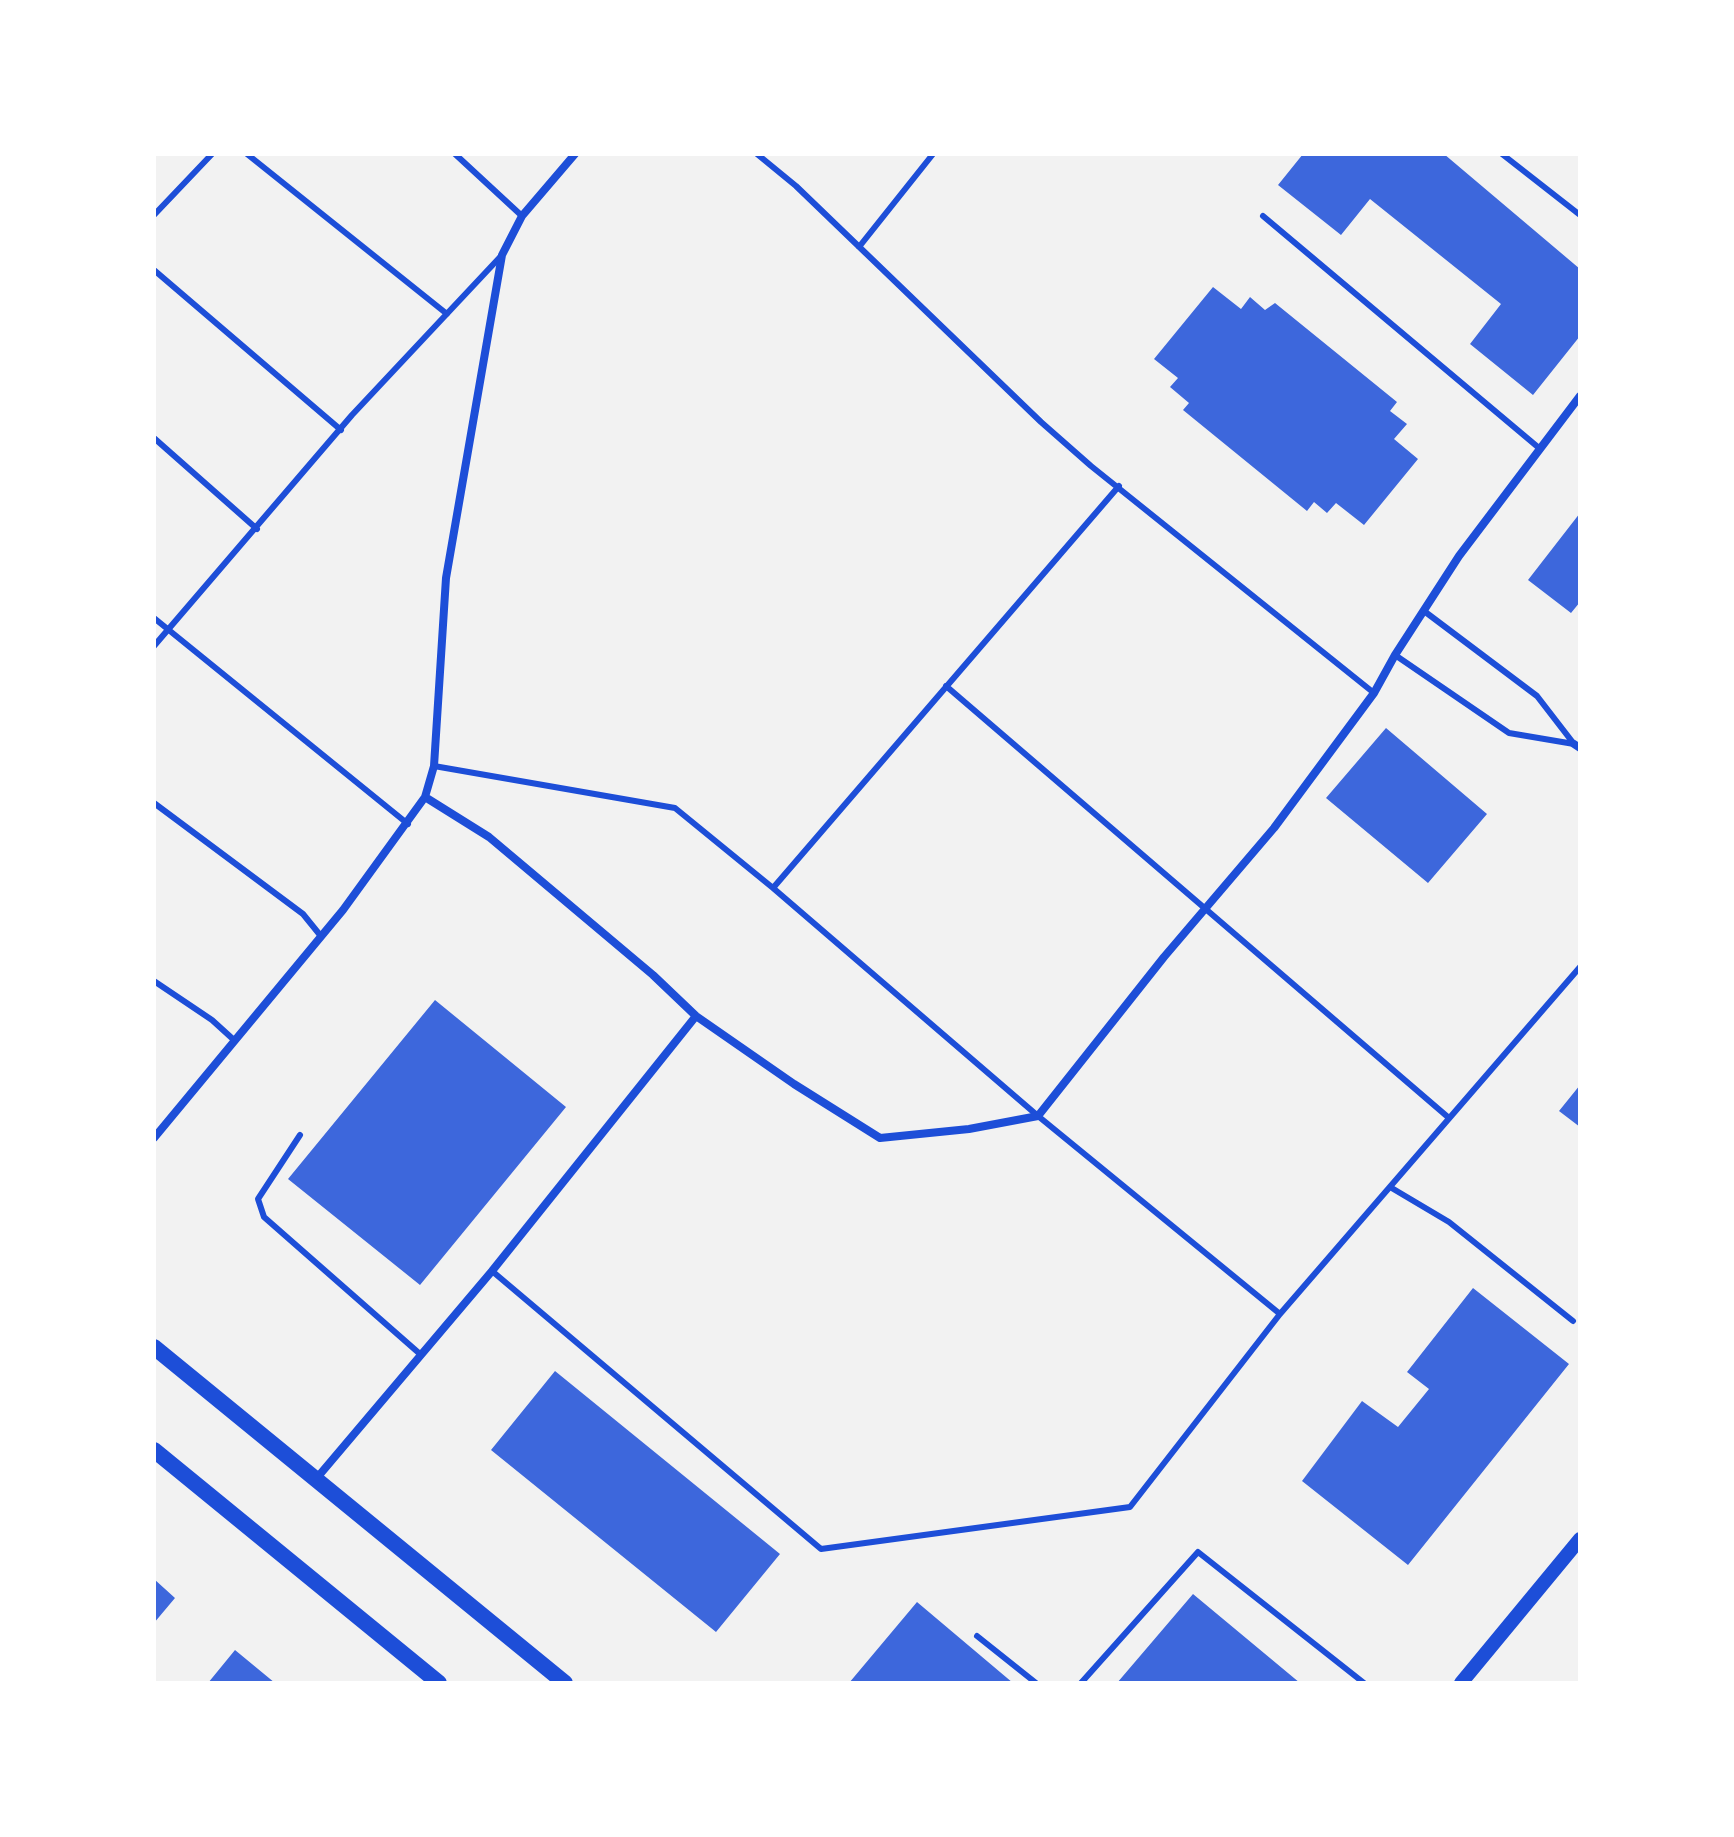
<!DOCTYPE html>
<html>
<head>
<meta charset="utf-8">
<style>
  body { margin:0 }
  #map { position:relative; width:1734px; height:1837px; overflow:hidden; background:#f2f2f2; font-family:Manrope,sans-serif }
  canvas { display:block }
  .frame { position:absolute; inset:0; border:156px solid #fff; pointer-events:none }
</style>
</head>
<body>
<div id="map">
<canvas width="1734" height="1837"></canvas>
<div class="frame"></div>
</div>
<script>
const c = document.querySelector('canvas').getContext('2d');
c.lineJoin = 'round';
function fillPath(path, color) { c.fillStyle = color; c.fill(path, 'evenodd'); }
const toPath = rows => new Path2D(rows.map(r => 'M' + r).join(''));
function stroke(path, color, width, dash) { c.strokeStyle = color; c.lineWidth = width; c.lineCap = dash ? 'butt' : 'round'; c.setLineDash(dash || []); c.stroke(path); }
const building = toPath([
  [1303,154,1444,154,1580,269,1580,336,1533,395,1470,344,1501,304,1370,199,1341,235,1278,185],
  [1213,287,1241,309,1250,297,1265,310,1275,303,1397,402,1390,411,1407,424,1394,439,1418,459,1364,525,1336,503,1327,513,1314,502,1307,511,1183,410,1189,403,1170,387,1178,378,1154,359],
  [1580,513,1580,602,1571,613,1528,580],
  [1386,728,1487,814,1428,883,1326,798],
  [435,1000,566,1107,420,1285,288,1179],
  [1580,1085,1580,1127,1559,1111],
  [1473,1288,1569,1364,1408,1565,1302,1481,1362,1401,1398,1427,1429,1389,1407,1372],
  [555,1371,780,1554,716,1632,491,1450],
  [154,1579,175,1598,154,1623],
  [1193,1594,1300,1683,1117,1683],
  [917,1602,1013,1683,849,1683],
  [235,1650,275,1683,208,1683]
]);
const service = toPath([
  [247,154,447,314],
  [455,154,522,216],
  [757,154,796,186,1041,422,1091,466,1374,693],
  [1502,154,1580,215],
  [154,215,212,154],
  [1263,216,1539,448],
  [859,247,933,154],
  [154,270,341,430],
  [154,438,257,529],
  [1424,611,1537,696,1574,744],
  [154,618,408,824],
  [154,646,352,415,502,255],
  [1395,655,1509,733,1574,744],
  [946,686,1449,1118],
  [434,766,675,808,773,888,1038,1116,1280,1314],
  [154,803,303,914,320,935],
  [773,888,1119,486],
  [154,981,212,1020,234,1040],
  [300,1135,258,1199,264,1217,420,1354],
  [1390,1187,1449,1222,1573,1321],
  [492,1271,821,1549,1130,1507,1280,1314,1580,967],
  [977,1636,1036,1683],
  [1081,1683,1198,1552,1364,1683]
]);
const minor = toPath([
  [1574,744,1580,748],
  [425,797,489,837,653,975,696,1016,794,1084,880,1138,969,1129,1038,1116,1164,957,1274,828,1374,693,1395,655,1459,556,1580,396],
  [154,1138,343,910,425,797,434,766,446,578,502,255,522,216,575,154],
  [316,1479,492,1271,696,1016]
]);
const tertiary = toPath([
  [1461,1683,1580,1539]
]);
const secondary = toPath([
  [154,1347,565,1683],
  [154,1450,439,1683]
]);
fillPath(building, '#3d67dc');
stroke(service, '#1d4ed8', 6);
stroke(minor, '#1d4ed8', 8);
stroke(tertiary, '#1d4ed8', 14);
stroke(secondary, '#1d4ed8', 16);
</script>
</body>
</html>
